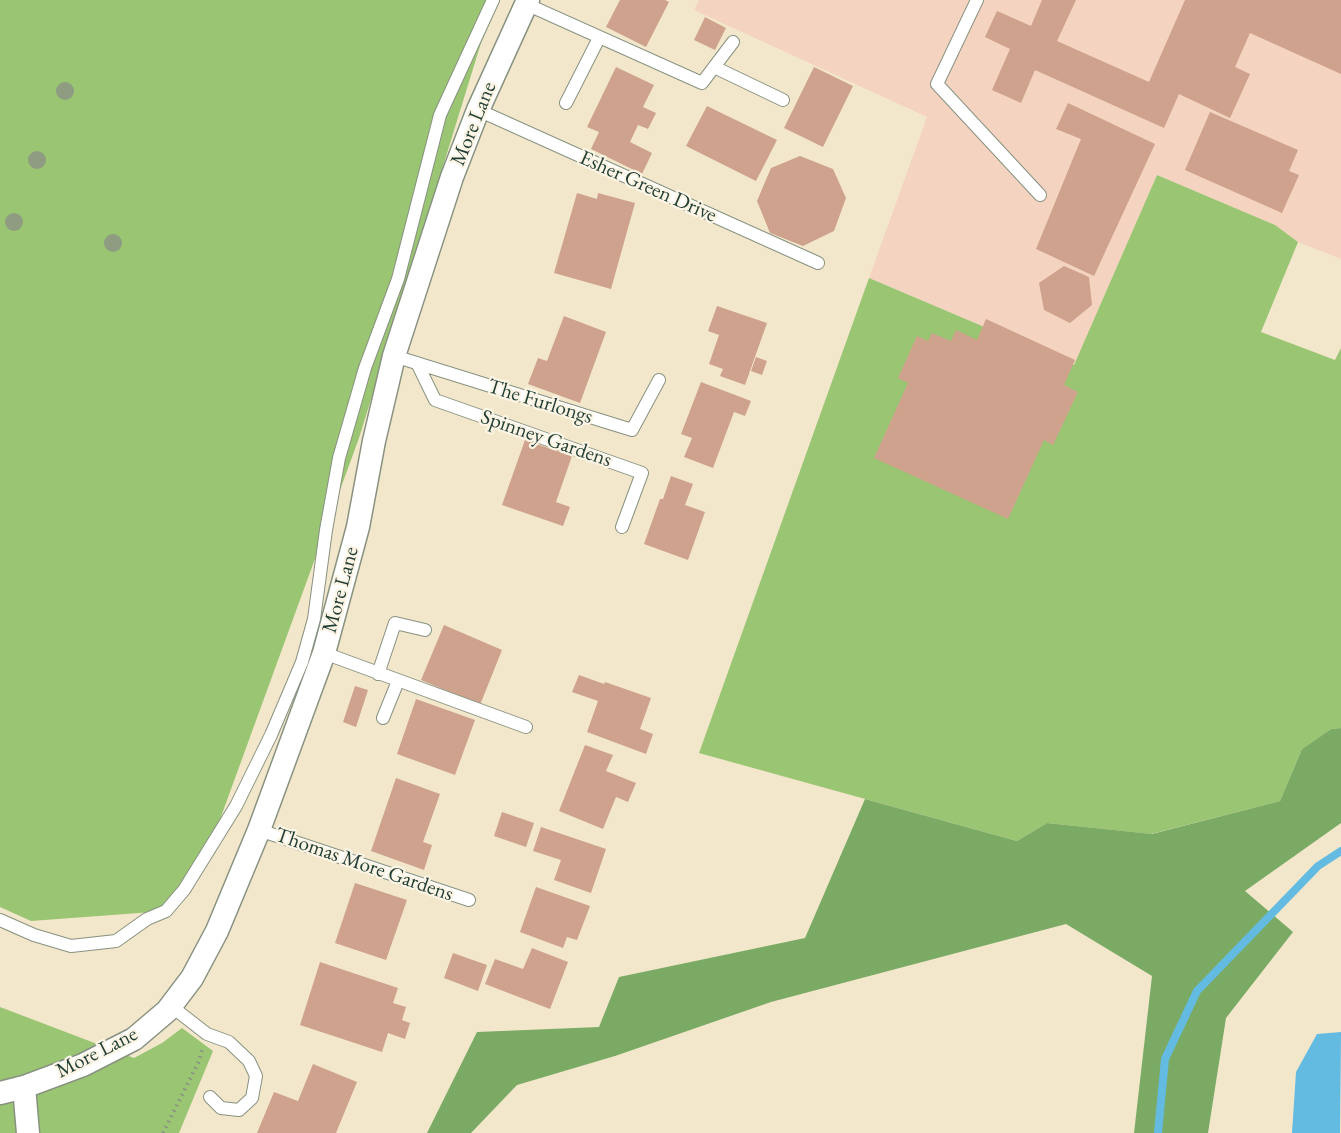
<!DOCTYPE html>
<html>
<head>
<meta charset="utf-8">
<style>
  body { margin:0 }
  canvas { display:block; background:#f2e7cb }
</style>
</head>
<body>
<canvas width="1341" height="1133"></canvas>
<script>
const c = document.querySelector('canvas').getContext('2d');
c.lineJoin = 'round';
function fillPath(path, color) { c.fillStyle = color; c.fill(path, 'evenodd'); }
const toPath = rows => new Path2D(rows.map(r => 'M' + r).join(''));
function stroke(path, color, width, dash) { c.strokeStyle = color; c.lineWidth = width; c.lineCap = dash ? 'butt' : 'round'; c.setLineDash(dash || []); c.stroke(path); }
function drawText(font, color, halo, rows, align = 'center') {
  c.font = font + ' "EB Garamond",serif'; c.lineWidth = 4.5; c.setLineDash([]); c.textBaseline = 'middle'; c.strokeStyle = halo; c.fillStyle = color; for (const [text, x, y, turn = 0] of rows) {
    c.save(); c.translate(x, y); c.rotate((+turn || 0) * Math.PI / 180); c.textAlign = isNaN(turn) ? turn : align; if (halo) c.strokeText(text, 0, 0); c.fillText(text, 0, 0); c.restore();
  }
}
const built = toPath([
  [699,0,1341,0,1341,259,1298,242,1275,225,1157,175,1074,365,869,278,927,117,694,10]
]);
const green = toPath([
  [0,0,500,0,481,43,359,438,203,866,166,911,31,921,0,907],
  [1157,175,1275,225,1298,242,1261,332,1335,360,1341,348,1341,728,1331,729,1302,749,1280,801,1151,834,1047,823,1017,841,699,753,869,278,1074,365],
  [0,1007,134,1058,162,1043,182,1028,213,1051,179,1133,0,1133]
]);
const forest = toPath([
  [1341,728,1341,823,1245,891,1293,932,1226,1018,1208,1133,1134,1133,1152,976,1066,924,771,1002,615,1056,517,1085,471,1133,427,1133,477,1032,599,1027,619,977,805,938,865,799,1017,841,1047,823,1152,834,1280,801,1302,749,1331,729]
]);
const water = toPath([
  [1341,1032,1340,1133,1292,1133,1296,1072,1317,1034]
]);
const stream = toPath([
  [1158,1133,1165,1059,1197,991,1318,866,1341,851]
]);
const building = toPath([
  [620,0,665,0,669,2,646,47,606,27],
  [1042,0,1076,0,1057,41,1149,82,1185,0,1341,0,1341,74,1250,33,1235,67,1250,74,1230,118,1179,94,1164,128,1035,70,1021,103,992,90,1010,49,985,37,997,11,1031,26],
  [705,17,726,28,715,50,694,40],
  [616,67,654,85,643,107,656,113,648,129,638,125,630,142,652,153,642,174,591,149,599,132,587,127],
  [814,67,853,86,823,147,784,128],
  [1068,103,1155,144,1094,276,1036,249,1081,139,1056,129],
  [707,106,777,140,756,181,686,146],
  [1210,112,1298,150,1289,171,1299,175,1282,213,1185,170],
  [800,156,833,169,846,198,834,231,803,246,770,233,757,201,771,168],
  [577,193,597,199,598,193,635,203,611,289,554,273],
  [1064,266,1089,277,1092,305,1070,323,1044,310,1039,283],
  [717,306,767,323,745,385,720,376,723,369,709,364,719,335,708,331],
  [564,316,606,332,580,403,528,384,538,358,547,361],
  [986,319,1075,360,1064,385,1078,392,1053,445,1044,440,1008,519,874,458,908,383,898,378,917,336,928,341,932,333,951,341,956,330,977,340],
  [756,357,767,361,762,375,751,371],
  [701,382,751,401,745,416,734,412,713,468,684,457,692,438,681,434],
  [525,440,572,456,556,502,570,507,563,526,502,505],
  [671,476,693,484,685,505,705,512,688,560,644,544,660,499,663,499],
  [444,625,502,650,480,705,421,680],
  [579,675,604,684,605,682,651,698,640,729,653,734,646,754,587,732,598,701,572,692],
  [355,686,368,690,356,727,343,722],
  [416,699,475,720,455,775,397,754],
  [585,745,613,755,606,771,636,783,628,802,616,797,603,829,559,811],
  [396,778,440,794,423,842,432,845,424,870,371,851],
  [502,812,534,823,526,847,494,836],
  [541,827,606,849,591,893,554,880,561,860,533,851],
  [355,883,407,900,386,960,335,943],
  [536,887,590,906,577,940,567,937,563,948,520,932],
  [532,948,568,962,550,1009,485,984,495,959,523,969],
  [453,953,487,965,478,991,444,978],
  [320,962,398,988,393,1003,406,1007,402,1020,410,1023,405,1039,388,1033,382,1052,300,1025],
  [313,1064,357,1082,336,1133,257,1133,274,1092,298,1101]
]);
const path = toPath([
  [163,1133,199,1061,202,1050]
]);
const lane = toPath([
  [977,0,937,84,1040,195],
  [526,4,702,83,733,42],
  [714,67,783,100],
  [566,103,599,38],
  [478,110,818,263],
  [394,356,632,430,659,380],
  [417,363,435,400,642,473,622,527],
  [324,653,526,727],
  [378,674,395,623,425,630],
  [383,718,398,681],
  [259,830,469,900],
  [0,920,34,935,71,946,116,941,147,919,166,911,184,890,236,806,271,735,302,662,314,619,326,530,339,458,365,368,398,279,440,115,493,0],
  [171,1006,207,1034,229,1042,249,1061,256,1076,252,1098,239,1110,221,1108,210,1097]
]);
const street = toPath([
  [24,1087,28,1133],
  [0,1093,24,1087,83,1065,134,1039,167,1011,192,978,217,931,259,830,324,653,358,527,374,441,394,356,452,177,478,110,528,0]
]);
const trees = [
  [65,91],
  [37,160],
  [14,222],
  [113,243]
];
const streetNames = [
  ["More Lane",474,124,-68],
  ["Esher Green Drive",648,187,24],
  ["The Furlongs",540,402,17],
  ["Spinney Gardens",546,439,19],
  ["More Lane",341,590,-75],
  ["Thomas More Gardens",364,865,19],
  ["More Lane",97,1053,-27]
];
fillPath(built, '#f4d3c0');
fillPath(green, '#9ac573');
fillPath(forest, '#7baa65');
fillPath(water, '#64bbe1');
stroke(stream, '#64bbe1', 8);
fillPath(building, '#cea28c');
stroke(lane, '#889280', 14);
stroke(street, '#889280', 25);
stroke(path, '#889280', 4, [1.5, 4.5]);
stroke(lane, '#fff', 12);
stroke(street, '#fff', 22);
c.fillStyle = '#8f9c81';
for (const [x, y] of trees) { c.beginPath(); c.arc(x, y, 9, 0, 2 * Math.PI); c.fill(); }
drawText('21px', '#1f3d34', '#fcf5e5', streetNames);
</script>
</body>
</html>
